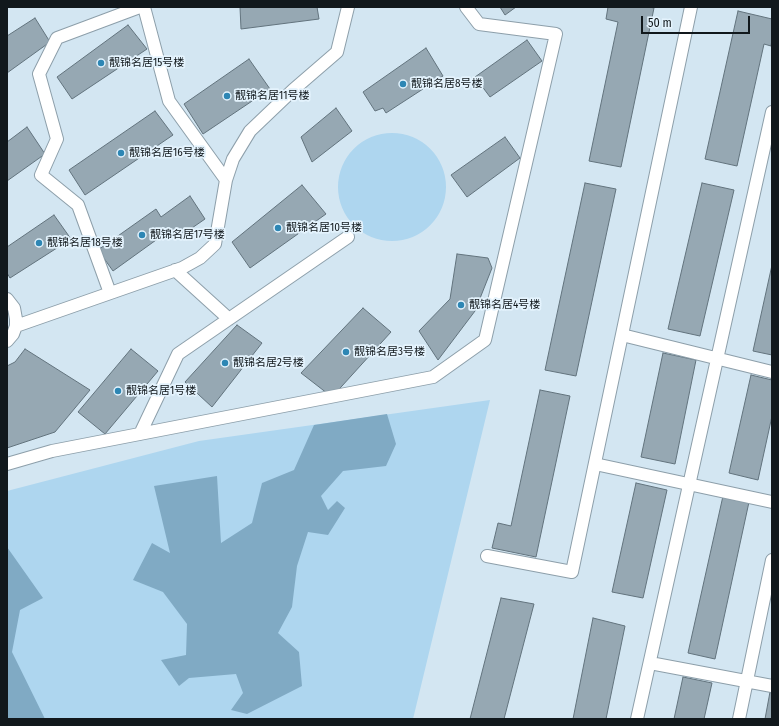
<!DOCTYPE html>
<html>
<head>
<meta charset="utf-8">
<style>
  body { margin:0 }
  #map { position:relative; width:779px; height:726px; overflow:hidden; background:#d3e6f2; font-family:"Fira Sans Condensed",sans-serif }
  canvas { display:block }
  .frame { position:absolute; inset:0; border:8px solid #11181c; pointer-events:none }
  .scale { position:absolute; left:641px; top:16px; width:109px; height:18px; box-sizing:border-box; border:2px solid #11181c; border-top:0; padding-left:5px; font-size:12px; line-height:14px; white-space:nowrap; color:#11181c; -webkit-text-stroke:3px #e4f3fd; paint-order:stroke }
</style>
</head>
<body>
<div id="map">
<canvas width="779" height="726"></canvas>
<div class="frame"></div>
<div class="scale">50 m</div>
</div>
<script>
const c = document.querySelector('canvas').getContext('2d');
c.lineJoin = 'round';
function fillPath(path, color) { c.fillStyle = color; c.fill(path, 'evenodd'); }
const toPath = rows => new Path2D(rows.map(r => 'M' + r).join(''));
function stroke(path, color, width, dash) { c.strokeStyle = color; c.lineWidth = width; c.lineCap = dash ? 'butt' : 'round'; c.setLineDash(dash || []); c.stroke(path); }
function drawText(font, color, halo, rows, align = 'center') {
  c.font = font + ' "Fira Sans Condensed","Noto Sans SC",sans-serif'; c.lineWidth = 3.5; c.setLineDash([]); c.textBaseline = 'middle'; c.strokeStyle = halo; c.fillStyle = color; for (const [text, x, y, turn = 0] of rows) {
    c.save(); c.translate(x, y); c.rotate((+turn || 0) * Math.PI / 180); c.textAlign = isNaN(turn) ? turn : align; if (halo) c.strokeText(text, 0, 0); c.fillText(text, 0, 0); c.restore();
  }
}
const green = toPath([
  '338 187a54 54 0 1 1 108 0a54 54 0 1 1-108 0Z',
  [490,400,413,719,7,719,7,491,199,441]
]);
const forest = toPath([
  [387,414,396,444,386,466,343,471,321,496,328,510,337,501,345,508,328,535,308,532,297,566,292,607,278,633,299,652,302,686,247,714,231,710,243,693,236,674,189,678,179,686,161,660,186,655,187,624,163,592,133,580,152,543,170,553,154,486,217,476,221,543,252,523,262,483,294,470,314,425],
  [7,547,43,598,20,610,12,652,45,719,7,719]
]);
const building = toPath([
  [240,7,317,7,319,19,241,29,240,7],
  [500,7,516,7,505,15,500,7],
  [608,7,649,7,654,8,621,167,589,161,618,22,606,19,608,7],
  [738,11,772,19,772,40,771,46,764,44,737,166,705,159,738,11],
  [35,18,50,42,7,73,7,36,35,18],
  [128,25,147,49,72,99,57,77,128,25],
  [527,40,542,61,490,97,475,77,527,40],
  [426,48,443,76,386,113,383,108,375,111,363,92,426,48],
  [249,59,270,89,203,134,184,104,249,59],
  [336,108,352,131,312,162,301,137,336,108],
  [155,111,173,135,85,195,69,170,155,111],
  [27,127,45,154,7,181,7,142,27,127],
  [505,137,520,158,467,197,451,175,505,137],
  [585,183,616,189,576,376,545,370,585,183],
  [702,183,734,190,700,336,668,329,702,183],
  [302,185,326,214,250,268,232,242,302,185],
  [190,196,205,219,176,239,170,230,113,271,98,250,156,209,161,217,190,196],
  [54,215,71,239,10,278,7,273,7,247,54,215],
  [457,254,488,258,492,268,475,311,438,360,419,331,450,299,457,254],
  [772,265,772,355,753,351,772,265],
  [363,308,391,332,332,397,301,373,363,308],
  [237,325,262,343,212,407,185,382,237,325],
  [25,349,90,390,55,432,7,448,7,366,15,362,25,349],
  [131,349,158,371,105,434,78,412,131,349],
  [663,353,696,360,675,464,641,457,663,353],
  [751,375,772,380,772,416,758,480,729,473,751,375],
  [540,390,570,396,536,557,492,548,498,523,511,526,540,390],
  [636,483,667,490,643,598,612,592,636,483],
  [723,496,749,502,715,659,688,653,723,496],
  [501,598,534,604,504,719,470,719,501,598],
  [593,618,625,626,606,719,573,719,593,618],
  [683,677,712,683,704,719,674,719,683,677],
  [770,692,772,692,772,719,765,719,770,692]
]);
const street = toPath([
  [144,7,169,101,226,180],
  [175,270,229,319],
  [110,293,78,205,41,175,57,139,39,74,57,38,140,7],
  [7,299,14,308,16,319,16,326,13,334,7,341],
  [16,326,182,268,200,258,215,244,226,180,233,159,250,131,293,90,337,52,348,7],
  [622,335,772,372],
  [140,434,178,354,348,237],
  [7,464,52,451,433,377,485,340,556,34,479,24,466,7],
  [595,464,772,502],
  [487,556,572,572,691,7],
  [650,663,772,686],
  [637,719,772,112],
  [739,719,772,560]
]);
const markers = [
  [101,63,4,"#2d86b4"],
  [403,84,4,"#2d86b4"],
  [227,96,4,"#2d86b4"],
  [121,153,4,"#2d86b4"],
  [278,228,4,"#2d86b4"],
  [142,235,4,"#2d86b4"],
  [39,243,4,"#2d86b4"],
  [461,305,4,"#2d86b4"],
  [346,352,4,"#2d86b4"],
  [225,363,4,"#2d86b4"],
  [118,391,4,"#2d86b4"]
];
const poiNames = [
  ["靓锦名居15号楼",109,63],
  ["靓锦名居8号楼",411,84],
  ["靓锦名居11号楼",235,96],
  ["靓锦名居16号楼",129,153],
  ["靓锦名居10号楼",286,228],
  ["靓锦名居17号楼",150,235],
  ["靓锦名居18号楼",47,243],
  ["靓锦名居4号楼",469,305],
  ["靓锦名居3号楼",354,352],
  ["靓锦名居2号楼",233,363],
  ["靓锦名居1号楼",126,391]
];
fillPath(green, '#aed6ef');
fillPath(forest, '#80aac4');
fillPath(building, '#96a8b3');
stroke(building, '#62737d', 1);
stroke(street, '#8d9faa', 14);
stroke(street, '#fff', 12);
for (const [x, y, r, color] of markers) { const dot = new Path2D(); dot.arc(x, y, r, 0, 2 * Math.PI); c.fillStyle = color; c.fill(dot); stroke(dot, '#e4f3fd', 1.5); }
drawText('11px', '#11181c', '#e4f3fd', poiNames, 'left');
</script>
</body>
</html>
